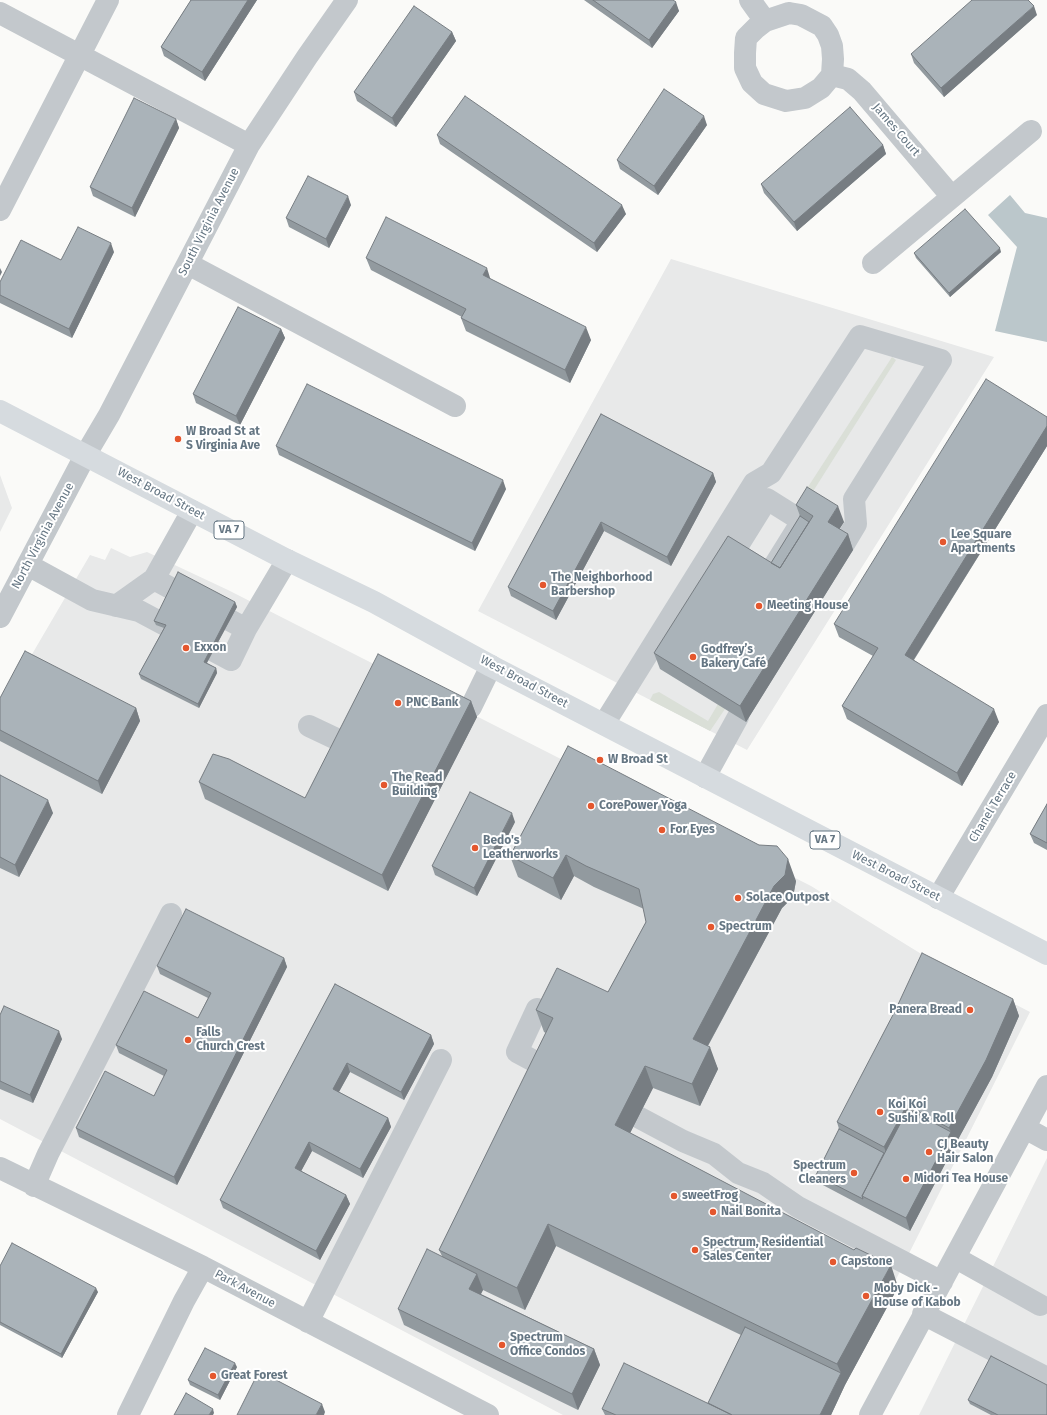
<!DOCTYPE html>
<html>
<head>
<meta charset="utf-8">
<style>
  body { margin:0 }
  canvas { display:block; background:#fafaf8 }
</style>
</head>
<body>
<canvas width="1047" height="1415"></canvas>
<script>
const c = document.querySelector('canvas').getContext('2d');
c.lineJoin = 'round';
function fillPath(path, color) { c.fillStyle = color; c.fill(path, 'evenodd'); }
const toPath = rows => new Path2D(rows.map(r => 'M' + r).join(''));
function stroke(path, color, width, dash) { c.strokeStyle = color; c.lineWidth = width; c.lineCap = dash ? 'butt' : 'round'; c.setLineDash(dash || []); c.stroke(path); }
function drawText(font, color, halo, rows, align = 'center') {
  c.font = font + ' "Fira Sans",sans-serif'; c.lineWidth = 4; c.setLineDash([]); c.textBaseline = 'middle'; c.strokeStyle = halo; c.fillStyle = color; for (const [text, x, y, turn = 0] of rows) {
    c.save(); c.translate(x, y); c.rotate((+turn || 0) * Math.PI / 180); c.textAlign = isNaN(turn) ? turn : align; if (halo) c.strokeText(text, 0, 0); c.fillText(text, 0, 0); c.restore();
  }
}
const built = toPath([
  [671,259,994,357,747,750,478,611],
  [0,475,12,508,0,532],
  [111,548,130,557,147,552,228,590,811,886,936,963,1030,1012,828,1415,563,1415,0,1119,0,709,90,555,105,560],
  [1047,1158,1047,1415,919,1415]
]);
const green = toPath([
  [892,357,896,360,812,493,806,490],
  [659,692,708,721,718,704,725,709,710,731,650,700,653,694]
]);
const water = toPath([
  [1010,195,1025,213,1047,218,1047,342,995,331,1017,247,988,215]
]);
const minor = toPath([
  [750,0,765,21],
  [0,13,249,145],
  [789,13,801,15,822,26,828,35,832,46,833,59,832,75,821,88,805,98,786,101,764,94,752,83,745,68,745,53,746,38,756,28,765,21,789,13],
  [832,75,848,79,862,91,952,197],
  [0,210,108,0],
  [873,263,1031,131],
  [188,264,455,406],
  [767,499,802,521,769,574,734,552,767,499],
  [28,565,92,600,139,611,231,660,246,629,287,560],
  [154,579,192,511],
  [116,606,154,579,246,629],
  [0,617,86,454,109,415,249,145,307,57,347,0],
  [471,707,491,666],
  [604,724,754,483,771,473,860,336,941,360,854,499,856,524,844,544],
  [309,726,347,744],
  [705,777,738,717],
  [938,898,1047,715],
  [537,1009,517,1052,547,1068],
  [638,1117,683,1141,714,1154,738,1173,763,1183,798,1207,942,1282],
  [1025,1128,1047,1140],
  [0,1168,203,1267,488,1415],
  [34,1186,48,1154,171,914],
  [956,1258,1040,1305],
  [923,1314,1047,1378],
  [308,1322,441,1060],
  [128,1415,184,1301,203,1267],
  [870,1415,1047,1086]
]);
const major = toPath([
  [0,411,287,560,374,602,491,666,1047,954]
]);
const wall = toPath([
  [191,0,257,0,205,81,164,56,161,47],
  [584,0,673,0,679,11,652,48],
  [1037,15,944,97,914,63,911,54],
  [452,32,456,41,396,127,357,101,354,92],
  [176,119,179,128,135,217,93,196,90,187],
  [707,125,658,195,620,169,617,160],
  [437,135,626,214,597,252,440,144],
  [883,145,886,154,797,231,764,193,761,184],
  [351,205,329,248,289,227,286,218],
  [114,252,72,338,0,303,0,282,61,260],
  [1001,252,950,297,916,258,914,253],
  [366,258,491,279,591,340,570,383,466,331,461,318,462,317,371,270],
  [281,329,285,338,240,425,196,403,193,394],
  [601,414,713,473,716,482,671,566,604,531,556,620,511,596,508,587],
  [1047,417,1047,446,914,660,999,722,962,786,847,719,842,706,873,656,839,637,834,624],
  [276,446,506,489,475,551,279,455],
  [796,505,844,522,839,529,848,534,853,550,746,722,660,669,654,653,771,563,800,516],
  [235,602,237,607,207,663,216,668,217,673,199,708,141,679,139,674,164,628,156,625,154,621],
  [0,698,136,708,140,721,102,794,0,741],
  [471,701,477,717,388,891,205,799,199,782,305,798],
  [568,746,796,881,793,897,782,908,708,1046,718,1069,700,1106,653,1088,630,1133,898,1287,845,1385,831,1415,605,1415,602,1409,708,1403,741,1335,556,1246,525,1310,483,1290,481,1294,594,1349,600,1365,578,1410,404,1325,398,1309,442,1256,439,1250,546,1033,544,1032,536,1010,608,992,646,922,644,909,594,887,574,876,561,900,518,877,510,856],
  [0,775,53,813,19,877,0,868],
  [1047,804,1047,850,1034,843,1030,834],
  [515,822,477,896,435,875,432,866],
  [284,958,287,967,177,1185,79,1137,76,1128,154,1096,164,1076,119,1053,116,1045,198,1018,208,998,160,974,157,966],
  [335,984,431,1035,434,1044,404,1100,350,1072,339,1092,388,1118,391,1127,363,1178,312,1151,301,1171,346,1195,350,1204,320,1260,223,1208,220,1200],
  [1013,999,1019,1016,992,1077,955,1145,910,1231,819,1183,816,1175,839,1129,837,1122],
  [0,1015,62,1039,33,1103,0,1089],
  [0,1266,98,1292,62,1358,0,1325],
  [237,1367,220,1400,190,1385,188,1380],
  [968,1400,1047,1415,991,1415,970,1404]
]);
const shadedWall = toPath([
  [248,0,257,0,205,81,202,72],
  [676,2,679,11,652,48,649,40],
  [1034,6,1037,15,944,97,941,88],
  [452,32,456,41,396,127,392,118],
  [704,116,707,125,658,195,654,186],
  [176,119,179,128,135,217,132,208],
  [883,145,886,154,797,231,794,222],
  [348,196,351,205,329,248,326,239],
  [622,205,626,214,597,252,594,243],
  [111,243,114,252,72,338,69,329],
  [1000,248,1001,252,950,297,949,293],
  [0,268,2,272,0,276],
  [487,268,491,281,483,275],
  [586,327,591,340,570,383,565,370],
  [281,329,285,338,240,425,236,416],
  [1047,426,1047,446,909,667,905,655],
  [713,473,716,482,671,566,667,557],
  [503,480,506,489,475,551,472,543],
  [838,506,844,522,834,538,828,522],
  [601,522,604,531,556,620,553,611],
  [848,534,853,550,746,722,740,706],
  [235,602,237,607,205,666,204,662],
  [216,668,217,673,199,708,198,704],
  [471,701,477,717,388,891,382,875],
  [136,708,140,721,102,794,98,781],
  [994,709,999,722,962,786,957,773],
  [48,800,53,813,19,877,15,865],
  [512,813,515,822,477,896,474,888],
  [566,855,574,876,561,900,553,878],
  [788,859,796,881,793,897,782,908,700,1060,693,1039],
  [284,958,287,967,177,1185,174,1177],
  [1013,999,1019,1016,992,1077,955,1145,910,1231,906,1218,951,1132,949,1128],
  [59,1031,62,1039,33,1103,30,1095],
  [431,1035,434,1044,404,1100,401,1092],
  [710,1047,718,1069,700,1106,692,1084],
  [347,1063,350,1072,336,1097,333,1089],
  [645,1066,653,1088,623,1147,615,1125],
  [907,1105,912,1121,890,1163,884,1147],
  [388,1118,391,1127,363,1178,360,1169],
  [309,1142,312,1151,298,1177,295,1168],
  [346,1195,350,1204,320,1260,316,1251],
  [548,1224,556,1246,525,1310,517,1288],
  [891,1265,898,1287,845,1385,831,1415,820,1415,841,1373,837,1364],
  [477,1274,483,1290,475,1305,469,1289],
  [96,1288,98,1292,62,1358,61,1354],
  [594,1349,600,1365,578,1410,572,1394],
  [235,1363,237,1367,220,1400,218,1395],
  [322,1404,325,1412,324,1415,316,1415],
  [213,1409,214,1413,213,1415,209,1415]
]);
const building = toPath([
  [191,0,248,0,202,72,161,47,191,0],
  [593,0,673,0,676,2,649,40,593,0],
  [972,0,1028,0,1034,6,941,88,911,54,972,0],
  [414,6,452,32,392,118,354,92,414,6],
  [664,89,704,116,654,186,617,160,664,89],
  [465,96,622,205,594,243,437,135,465,96],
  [134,98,176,119,132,208,90,187,134,98],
  [850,107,883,145,794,222,761,184,850,107],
  [308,176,348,196,326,239,286,218,308,176],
  [965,209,1000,248,949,293,914,253,965,209],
  [386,217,487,268,483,275,586,327,565,370,461,318,466,309,366,258,386,217],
  [78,227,111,243,69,329,0,295,0,282,21,240,61,260,78,227],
  [238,307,281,329,236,416,193,394,238,307],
  [986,379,1047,417,1047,426,905,655,994,709,957,773,842,706,878,648,834,624,986,379],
  [307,384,503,480,472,543,276,446,307,384],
  [601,414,713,473,667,557,601,522,553,611,508,587,601,414],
  [807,487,838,506,828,522,848,534,740,706,654,653,728,536,780,568,813,516,796,505,807,487],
  [800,516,809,522,780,568,771,563,800,516],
  [178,572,235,602,204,662,216,668,198,704,139,674,166,625,154,621,178,572],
  [25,651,136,708,98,781,0,730,0,698,25,651],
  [378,654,471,701,382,875,199,782,213,754,229,759,305,798,378,654],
  [568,746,759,845,777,846,788,859,785,875,774,886,693,1039,710,1047,692,1084,645,1066,615,1125,854,1250,856,1248,891,1265,837,1364,548,1224,517,1288,439,1250,553,1018,536,1010,557,968,608,992,646,922,639,889,586,866,566,855,553,878,510,856,568,746],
  [0,775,48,800,15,865,0,857,0,775],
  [470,792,512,813,474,888,432,866,470,792],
  [1047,804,1047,843,1030,834,1047,804],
  [186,909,284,958,174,1177,76,1128,105,1071,154,1096,167,1070,116,1045,144,991,198,1018,211,993,157,966,186,909],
  [922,953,1013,999,986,1060,949,1128,907,1105,884,1147,837,1122,895,1011,922,953],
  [335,984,431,1035,401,1092,347,1063,333,1089,388,1118,360,1169,309,1142,295,1168,346,1195,316,1251,220,1200,335,984],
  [4,1006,59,1031,30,1095,0,1081,0,1015,4,1006],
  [908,1109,951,1132,906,1218,862,1196,908,1109],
  [839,1129,884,1153,862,1196,863,1199,816,1175,839,1129],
  [12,1243,96,1288,61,1354,0,1322,0,1266,12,1243],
  [427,1249,477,1274,469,1289,594,1349,572,1394,398,1309,427,1249],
  [745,1327,841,1373,820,1415,732,1415,708,1403,745,1327],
  [205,1348,235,1363,218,1395,188,1380,205,1348],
  [991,1356,1047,1385,1047,1415,998,1415,968,1400,991,1356],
  [624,1363,732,1415,616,1415,602,1409,624,1363],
  [259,1371,322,1404,316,1415,237,1415,259,1371],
  [186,1393,213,1409,209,1415,174,1415,186,1393]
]);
const markers = [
  [178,439,4,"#e4572e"],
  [943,542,4,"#e4572e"],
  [543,585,4,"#e4572e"],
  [759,606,4,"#e4572e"],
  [186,648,4,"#e4572e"],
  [693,657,4,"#e4572e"],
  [398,703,4,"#e4572e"],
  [600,760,4,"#e4572e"],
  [384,785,4,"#e4572e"],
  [591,806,4,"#e4572e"],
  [662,830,4,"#e4572e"],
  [475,848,4,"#e4572e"],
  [738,898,4,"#e4572e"],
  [711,927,4,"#e4572e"],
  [970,1010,4,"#e4572e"],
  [188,1040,4,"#e4572e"],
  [880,1112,4,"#e4572e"],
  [929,1152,4,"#e4572e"],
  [854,1173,4,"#e4572e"],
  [906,1179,4,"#e4572e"],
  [674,1196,4,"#e4572e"],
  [713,1212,4,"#e4572e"],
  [695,1250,4,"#e4572e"],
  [833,1262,4,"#e4572e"],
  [866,1296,4,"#e4572e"],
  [502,1345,4,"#e4572e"],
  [213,1376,4,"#e4572e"]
];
const shields = [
  [229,530,30],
  [825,840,30]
];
const shieldNames = [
  ["VA 7",229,530],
  ["VA 7",825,840]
];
const streetNames = [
  ["James Court",896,130,49],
  ["South Virginia Avenue",209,222,-63],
  ["West Broad Street",161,494,28],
  ["North Virginia Avenue",43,536,-62],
  ["West Broad Street",524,682,28],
  ["Chanel Terrace",993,807,-59],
  ["West Broad Street",896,876,27],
  ["Park Avenue",245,1289,28]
];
const poiNames = [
  ["W Broad St at",186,432],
  ["S Virginia Ave",186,446],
  ["Lee Square",951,535],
  ["Apartments",951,549],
  ["The Neighborhood",551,578],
  ["Barbershop",551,592],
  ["Meeting House",767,606],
  ["Exxon",194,648],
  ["Godfrey’s",701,650],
  ["Bakery Café",701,664],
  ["PNC Bank",406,703],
  ["W Broad St",608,760],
  ["The Read",392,778],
  ["Building",392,792],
  ["CorePower Yoga",599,806],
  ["For Eyes",670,830],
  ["Bedo's",483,841],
  ["Leatherworks",483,855],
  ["Solace Outpost",746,898],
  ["Spectrum",719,927],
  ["Panera Bread",962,1010,"right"],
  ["Falls",196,1033],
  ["Church Crest",196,1047],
  ["Koi Koi",888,1105],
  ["Sushi & Roll",888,1119],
  ["CJ Beauty",937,1145],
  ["Hair Salon",937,1159],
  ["Spectrum",846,1166,"right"],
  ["Cleaners",846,1180,"right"],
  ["Midori Tea House",914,1179],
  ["sweetFrog",682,1196],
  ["Nail Bonita",721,1212],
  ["Spectrum, Residential",703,1243],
  ["Sales Center",703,1257],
  ["Capstone",841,1262],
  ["Moby Dick -",874,1289],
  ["House of Kabob",874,1303],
  ["Spectrum",510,1338],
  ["Office Condos",510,1352],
  ["Great Forest",221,1376]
];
fillPath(built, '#e8e9e9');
fillPath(green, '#dadfd7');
fillPath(water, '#bbc7cb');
stroke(minor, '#c3c8cc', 22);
stroke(major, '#d6dbdf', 22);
fillPath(wall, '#929a9f');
fillPath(shadedWall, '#777d82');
fillPath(building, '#aab3b9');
stroke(building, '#777d82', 1);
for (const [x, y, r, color] of markers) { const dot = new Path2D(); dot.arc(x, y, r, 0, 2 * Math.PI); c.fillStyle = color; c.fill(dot); stroke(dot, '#fff', 1.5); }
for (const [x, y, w] of shields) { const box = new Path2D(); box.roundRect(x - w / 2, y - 9, w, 18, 3); c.fillStyle = '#fff'; c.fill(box); stroke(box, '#657683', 1); }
drawText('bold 11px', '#657683', null, shieldNames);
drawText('12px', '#657683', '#fff', streetNames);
drawText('bold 12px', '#657683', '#fff', poiNames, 'left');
</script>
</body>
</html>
